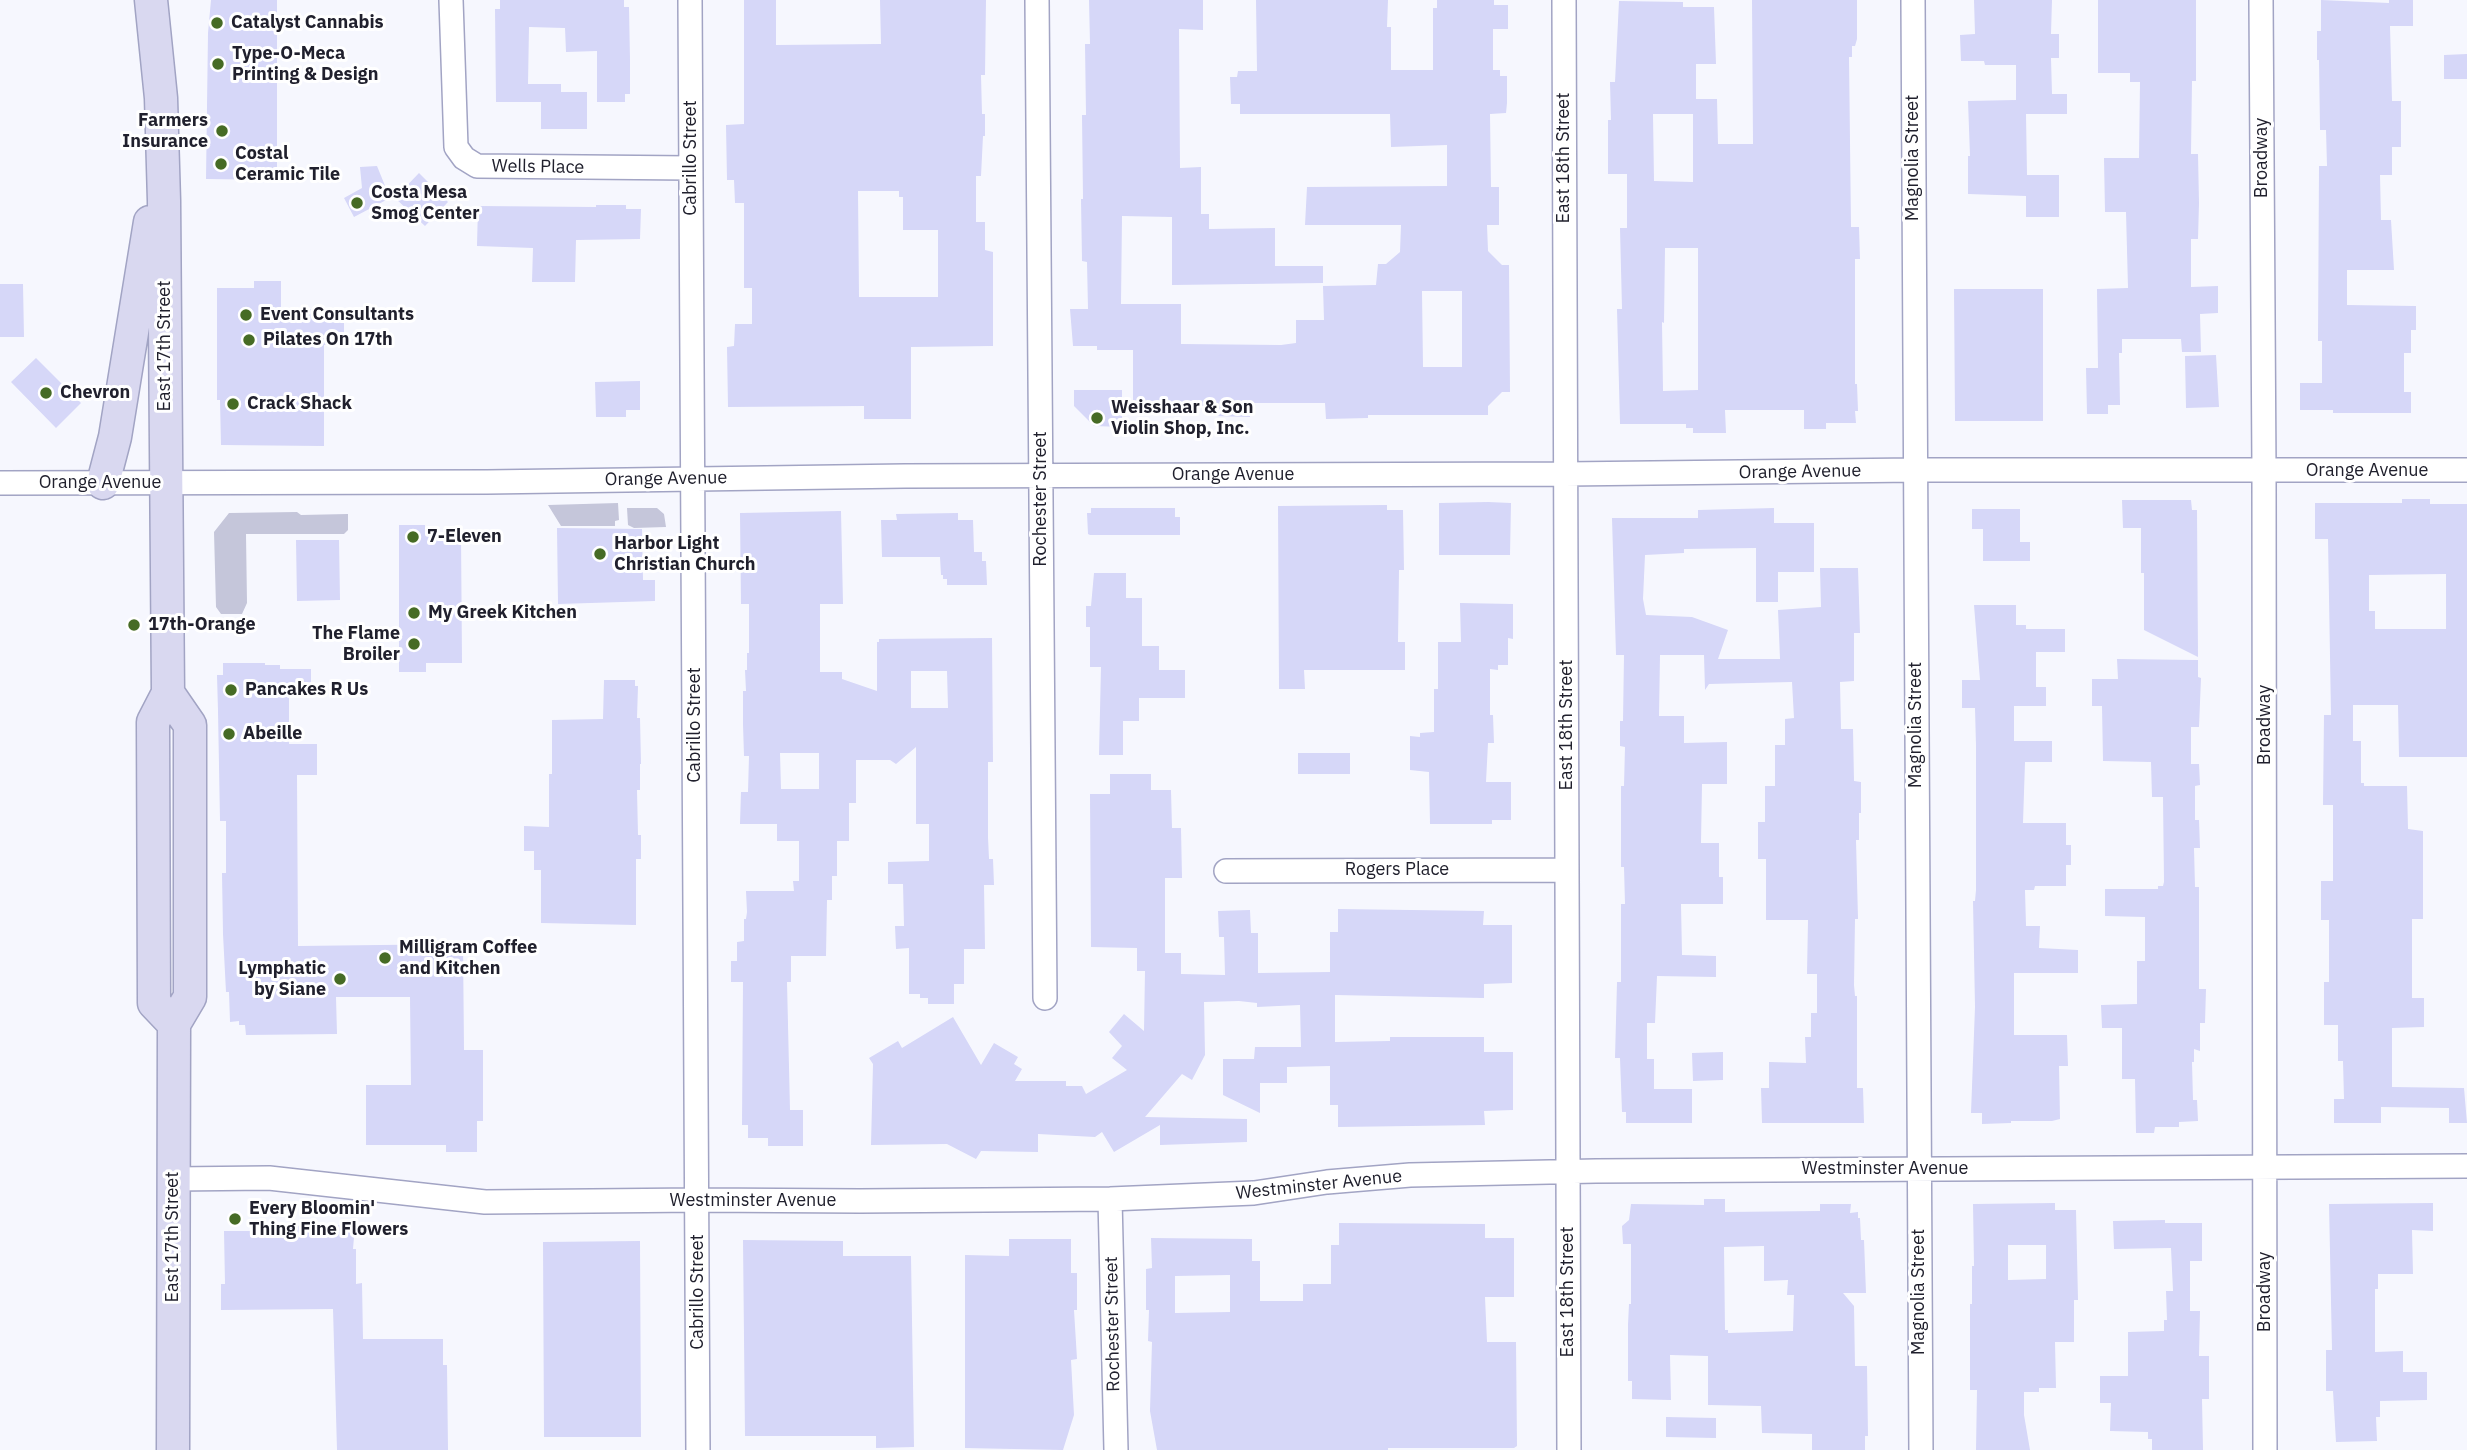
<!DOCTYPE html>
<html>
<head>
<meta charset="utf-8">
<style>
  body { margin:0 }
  canvas { display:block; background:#f6f7fe }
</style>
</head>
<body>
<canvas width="2467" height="1450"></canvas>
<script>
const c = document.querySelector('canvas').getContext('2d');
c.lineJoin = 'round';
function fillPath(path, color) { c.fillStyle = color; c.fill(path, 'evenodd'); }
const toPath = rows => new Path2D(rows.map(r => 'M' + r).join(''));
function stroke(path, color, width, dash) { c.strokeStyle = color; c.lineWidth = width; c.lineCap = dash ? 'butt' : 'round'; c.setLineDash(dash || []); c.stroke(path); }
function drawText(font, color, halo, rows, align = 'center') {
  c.font = font + ' "IBM Plex Sans",sans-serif'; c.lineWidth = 6; c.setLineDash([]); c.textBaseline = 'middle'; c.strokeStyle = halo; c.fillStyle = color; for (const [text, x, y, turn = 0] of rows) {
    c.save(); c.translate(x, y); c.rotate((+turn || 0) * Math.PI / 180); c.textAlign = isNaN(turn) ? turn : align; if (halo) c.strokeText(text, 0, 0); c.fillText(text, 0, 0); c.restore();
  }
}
const green = toPath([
  [618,503,619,520,615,521,615,526,561,526,548,505],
  [627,508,657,508,664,514,666,527,634,528,628,525],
  [297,512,301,515,348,514,348,530,344,534,246,534,247,603,242,614,221,614,216,607,214,532,229,513]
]);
const building = toPath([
  [211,0,277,0,277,180,206,179,208,33],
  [500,0,624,0,624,7,629,7,630,60,630,94,625,94,625,102,597,102,597,51,566,52,565,28,529,27,528,84,561,84,561,92,587,92,587,129,541,129,541,102,496,102,495,9,500,9],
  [744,0,776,0,776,45,881,44,880,0,986,0,985,75,981,75,982,114,985,114,985,136,983,136,981,176,976,176,976,222,985,222,985,250,993,252,993,346,911,347,911,419,864,419,864,406,728,407,727,347,734,346,735,324,752,324,752,288,744,288,744,203,735,203,734,180,727,180,726,125,744,124],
  [858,191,899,191,899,197,903,197,903,230,938,230,938,297,859,297],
  [1089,0,1203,0,1203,30,1179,29,1180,168,1201,167,1201,214,1209,214,1209,229,1275,228,1275,266,1323,266,1323,283,1172,285,1172,217,1122,216,1121,304,1181,304,1181,344,1281,345,1296,343,1296,320,1324,320,1323,286,1376,285,1378,264,1386,264,1400,252,1401,225,1305,225,1307,187,1447,186,1447,145,1391,147,1390,114,1240,114,1240,104,1231,104,1230,77,1237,77,1238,71,1257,71,1256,0,1388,0,1387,27,1391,27,1391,70,1433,70,1433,8,1437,8,1437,0,1494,0,1494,5,1508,5,1508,29,1493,29,1493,70,1500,70,1500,76,1507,76,1507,103,1506,113,1490,114,1491,187,1499,187,1499,225,1487,225,1488,251,1502,265,1509,265,1510,392,1502,392,1488,406,1488,415,1368,415,1368,418,1326,419,1325,403,1250,403,1250,417,1214,416,1214,406,1133,405,1133,350,1097,350,1097,346,1073,346,1070,309,1088,309,1087,262,1082,261,1081,199,1083,199,1082,115,1086,115,1085,44,1090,44],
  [1422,291,1462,291,1462,367,1423,367],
  [1752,0,1857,0,1857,39,1855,46,1852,46,1852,57,1849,57,1851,227,1859,227,1860,259,1855,259,1855,384,1857,384,1858,411,1855,411,1856,423,1826,423,1826,429,1804,429,1804,410,1725,410,1726,433,1693,433,1693,428,1686,428,1686,424,1620,424,1617,309,1622,309,1620,228,1627,228,1627,174,1608,174,1608,120,1611,120,1610,82,1615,82,1619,1,1683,2,1683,7,1714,7,1716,64,1696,64,1696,99,1717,99,1718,144,1753,144],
  [1653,114,1693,114,1693,182,1654,181],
  [1665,248,1698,248,1698,390,1663,391,1662,322,1664,323],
  [1974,0,2052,0,2051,34,2059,34,2059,58,2051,58,2052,94,2067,94,2067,114,2026,114,2027,175,2059,175,2059,217,2026,217,2026,196,1968,194,1968,156,1970,156,1968,101,2016,100,2016,65,1985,65,1984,61,1961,61,1960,35,1975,34],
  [2098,0,2196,0,2196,81,2192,81,2191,154,2198,154,2199,203,2198,239,2191,239,2191,287,2218,286,2218,313,2200,314,2201,352,2182,352,2181,339,2122,339,2122,353,2119,353,2120,405,2108,405,2108,414,2087,414,2086,368,2098,368,2097,289,2128,288,2126,212,2105,212,2104,158,2139,158,2140,82,2130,82,2130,73,2098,73],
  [2321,0,2389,3,2389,0,2413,0,2413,26,2390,26,2392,101,2401,101,2401,147,2392,147,2392,175,2380,175,2381,220,2391,220,2394,270,2347,270,2347,305,2416,306,2416,330,2411,330,2411,353,2404,353,2404,392,2411,392,2411,413,2333,413,2333,410,2300,410,2300,383,2322,383,2322,341,2318,341,2319,166,2327,166,2326,130,2320,130,2319,60,2317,60,2317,31,2321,31],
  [2467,54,2467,79,2444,79,2444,55],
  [377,166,390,198,354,217,344,198,362,188,360,167],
  [419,173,448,202,425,226,395,198],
  [596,205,626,205,626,209,641,209,640,239,576,240,575,282,532,282,533,248,477,246,478,206,596,207],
  [254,281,281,281,281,309,344,309,344,341,328,341,328,345,324,345,324,446,221,445,220,400,217,400,217,288,254,288],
  [0,284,23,284,24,337,0,337],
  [1954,289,2043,289,2043,421,1955,421],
  [2216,355,2219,407,2186,408,2185,356],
  [36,358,81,403,56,428,11,382],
  [640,381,640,410,626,410,626,417,596,417,595,382],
  [1074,390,1122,390,1122,427,1094,426,1074,406],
  [2402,499,2430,499,2430,504,2467,504,2467,757,2399,757,2398,705,2353,705,2353,741,2361,741,2361,783,2364,783,2364,786,2407,786,2408,829,2423,831,2423,919,2412,919,2412,998,2424,998,2424,1027,2392,1028,2392,1087,2464,1088,2467,1123,2449,1123,2449,1108,2381,1107,2381,1123,2334,1123,2334,1099,2344,1099,2343,1061,2338,1061,2338,1025,2324,1025,2324,982,2329,982,2329,920,2321,920,2321,881,2333,881,2333,805,2323,805,2324,715,2331,715,2328,539,2315,539,2315,503,2402,503],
  [2446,574,2446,629,2375,629,2375,611,2369,611,2369,575],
  [2122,500,2191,500,2192,510,2197,510,2198,657,2144,630,2144,573,2141,573,2141,528,2123,528],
  [1488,502,1511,503,1510,555,1439,555,1439,503],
  [1387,505,1387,510,1403,510,1404,570,1399,570,1398,642,1405,642,1405,670,1304,670,1305,689,1279,689,1278,506],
  [1091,508,1175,508,1175,517,1180,517,1180,535,1090,535,1088,534,1087,513,1091,513],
  [1774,508,1774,523,1814,523,1814,572,1778,572,1778,602,1756,602,1756,548,1684,549,1684,553,1645,555,1643,599,1646,615,1692,617,1728,630,1718,659,1780,659,1778,610,1821,607,1820,568,1858,568,1860,633,1854,633,1854,681,1840,682,1841,729,1853,729,1854,781,1861,782,1861,813,1859,813,1859,840,1856,840,1858,919,1855,919,1854,985,1855,996,1857,996,1857,1088,1863,1088,1864,1123,1762,1123,1761,1088,1769,1088,1769,1062,1806,1063,1805,1037,1811,1037,1811,1013,1817,1013,1817,974,1807,974,1808,920,1766,920,1766,859,1758,859,1758,822,1765,822,1765,786,1775,786,1775,745,1785,745,1785,719,1794,718,1792,682,1709,684,1705,690,1704,655,1660,655,1659,716,1684,716,1684,743,1727,742,1727,784,1702,784,1701,843,1719,843,1719,877,1723,877,1723,904,1681,904,1682,955,1716,956,1716,977,1657,976,1655,1023,1647,1023,1647,1059,1654,1059,1654,1089,1692,1089,1692,1123,1626,1123,1626,1112,1622,1112,1620,1058,1615,1058,1617,982,1621,982,1621,904,1625,904,1624,867,1621,867,1621,786,1624,786,1625,747,1620,746,1620,721,1623,721,1624,655,1616,655,1612,518,1698,518,1698,510],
  [1972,509,2020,509,2020,542,2030,542,2030,561,1983,561,1983,529,1972,529],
  [841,511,843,604,820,604,820,672,842,672,842,679,877,691,877,642,879,642,879,639,992,638,993,762,988,762,988,837,989,859,993,859,994,885,984,885,985,949,964,949,964,984,954,984,954,1004,928,1004,928,998,920,998,920,994,909,994,909,948,896,949,895,926,904,926,903,884,888,884,888,862,929,861,929,824,916,824,916,747,896,764,890,760,856,760,856,803,849,803,849,841,837,841,837,876,832,876,832,900,827,900,826,956,791,956,791,982,787,982,790,1110,803,1110,803,1146,768,1146,768,1138,748,1138,748,1125,742,1125,743,982,731,982,731,961,737,961,737,942,744,941,744,919,746,919,747,912,746,891,794,891,793,881,799,881,799,841,777,841,777,824,740,824,741,792,748,792,749,756,744,756,743,724,743,691,746,691,745,670,747,670,747,653,749,653,749,604,741,604,740,513],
  [911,671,947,671,948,708,911,708],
  [780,753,819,753,819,789,781,789],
  [958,513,958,520,973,520,974,552,982,552,982,561,986,561,987,585,947,585,947,579,943,579,943,575,941,575,940,557,882,557,881,520,897,520,896,514],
  [399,525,425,525,425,533,461,534,462,663,426,663,426,672,399,672],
  [557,528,642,529,643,580,655,580,655,601,558,604],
  [296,540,339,540,340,600,297,601],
  [1094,573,1126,573,1126,598,1142,598,1142,646,1159,646,1159,670,1185,670,1185,698,1139,698,1139,721,1123,721,1123,755,1099,755,1101,667,1090,667,1090,627,1086,627,1086,606,1091,606],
  [1460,603,1513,604,1513,639,1508,638,1508,665,1498,665,1498,670,1490,669,1490,715,1493,715,1494,743,1488,743,1486,782,1511,782,1511,820,1492,820,1492,824,1430,824,1429,772,1410,770,1410,736,1420,737,1420,733,1434,732,1434,689,1438,689,1438,642,1461,642],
  [1974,605,2016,605,2016,625,2026,625,2026,629,2065,629,2065,652,2036,652,2036,687,2046,687,2046,706,2014,706,2014,741,2052,741,2052,762,2025,762,2023,823,2066,823,2066,845,2071,845,2071,865,2066,865,2066,886,2035,886,2034,890,2025,890,2026,926,2040,926,2039,948,2078,950,2078,973,2014,973,2014,1035,2067,1035,2068,1066,2059,1066,2060,1119,2052,1121,2011,1121,2011,1123,1982,1124,1982,1113,1971,1113,1975,1007,1973,901,1975,901,1976,890,1976,746,1975,708,1962,708,1962,680,1980,680],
  [2117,659,2198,660,2198,677,2201,678,2199,727,2191,727,2191,764,2199,764,2200,785,2195,786,2195,820,2199,820,2200,848,2194,848,2195,887,2199,887,2199,989,2206,989,2205,1023,2200,1023,2200,1051,2194,1049,2194,1062,2192,1062,2193,1100,2197,1100,2198,1121,2179,1122,2179,1127,2155,1127,2154,1133,2136,1133,2135,1079,2122,1079,2122,1028,2102,1028,2101,1005,2137,1004,2137,961,2145,961,2145,917,2105,916,2105,889,2158,889,2158,886,2163,886,2164,882,2163,797,2152,797,2151,762,2103,761,2102,706,2092,706,2092,679,2118,679],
  [223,663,265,663,265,665,280,665,280,669,311,669,311,691,289,691,289,744,317,744,317,775,297,775,298,946,463,944,464,1050,483,1050,483,1121,477,1121,477,1152,446,1152,446,1145,366,1145,366,1085,411,1085,410,997,336,997,337,1034,246,1035,245,1025,239,1025,239,1021,230,1022,229,992,226,992,223,934,222,873,226,873,226,821,220,821,218,711,217,675,223,675],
  [604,680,635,680,635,686,638,686,637,718,640,718,641,764,640,764,640,790,637,790,638,835,641,835,641,859,636,859,636,925,541,923,541,870,534,870,534,851,524,851,524,826,549,827,549,774,552,774,552,720,603,719],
  [1298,753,1350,753,1350,774,1298,774],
  [1110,774,1151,774,1151,790,1171,790,1172,828,1181,828,1182,878,1165,878,1165,953,1181,953,1181,974,1225,975,1224,937,1219,937,1218,911,1250,910,1251,933,1258,933,1258,973,1330,972,1330,932,1338,932,1338,909,1484,911,1483,925,1512,925,1512,983,1484,984,1484,998,1335,995,1335,1042,1390,1041,1390,1037,1484,1037,1484,1052,1513,1052,1513,1110,1484,1111,1485,1125,1338,1127,1338,1105,1330,1105,1330,1066,1287,1067,1287,1083,1260,1083,1260,1113,1223,1095,1223,1059,1254,1059,1255,1047,1301,1047,1300,1005,1257,1007,1257,1003,1239,1001,1204,1002,1205,1055,1192,1080,1182,1074,1145,1117,1247,1119,1247,1142,1160,1145,1160,1125,1114,1152,1102,1132,1095,1137,1038,1134,1038,1152,981,1151,976,1159,947,1144,871,1145,873,1064,869,1058,898,1041,902,1048,953,1017,981,1065,994,1043,1018,1057,1014,1064,1022,1069,1015,1081,1066,1081,1066,1086,1082,1086,1086,1094,1127,1070,1112,1058,1122,1046,1109,1032,1124,1014,1144,1031,1145,971,1137,971,1137,948,1091,947,1090,794,1110,794],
  [1723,1052,1723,1080,1693,1081,1692,1053],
  [1704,1199,1725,1199,1725,1212,1820,1211,1820,1204,1851,1204,1850,1213,1858,1212,1858,1218,1860,1218,1861,1240,1864,1240,1866,1293,1843,1293,1854,1306,1855,1366,1867,1366,1868,1436,1865,1436,1865,1450,1812,1450,1812,1434,1762,1433,1761,1406,1708,1405,1708,1356,1670,1355,1671,1400,1632,1399,1632,1381,1628,1381,1628,1325,1629,1304,1631,1304,1631,1244,1623,1244,1622,1226,1629,1220,1631,1204,1704,1205],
  [1764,1246,1764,1281,1788,1280,1787,1295,1794,1295,1793,1331,1728,1333,1728,1330,1725,1330,1724,1247],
  [2055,1203,2055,1210,2076,1210,2078,1300,2074,1300,2074,1342,2055,1342,2056,1388,2039,1388,2039,1392,2024,1392,2024,1415,2030,1450,1976,1450,1977,1390,1970,1390,1970,1304,1972,1304,1972,1266,1974,1266,1973,1204],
  [2008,1245,2046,1245,2046,1279,2008,1280],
  [2433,1203,2433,1231,2412,1230,2413,1274,2378,1274,2378,1289,2375,1289,2375,1352,2403,1351,2403,1372,2427,1372,2427,1400,2380,1401,2380,1417,2376,1417,2377,1441,2336,1442,2333,1391,2326,1391,2326,1350,2332,1350,2329,1204],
  [2165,1220,2165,1223,2202,1223,2202,1261,2190,1261,2190,1311,2200,1311,2199,1356,2209,1356,2209,1399,2202,1399,2203,1450,2152,1450,2152,1439,2148,1439,2148,1432,2110,1431,2111,1403,2100,1403,2100,1376,2128,1376,2128,1332,2164,1331,2164,1320,2167,1320,2166,1291,2173,1291,2171,1248,2114,1249,2113,1221],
  [1339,1223,1485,1224,1485,1238,1514,1238,1514,1297,1485,1297,1487,1342,1516,1342,1517,1446,1514,1448,1388,1448,1388,1450,1157,1450,1150,1411,1152,1342,1148,1341,1149,1310,1146,1310,1146,1269,1152,1268,1151,1238,1252,1239,1252,1261,1260,1261,1260,1301,1303,1301,1303,1284,1331,1284,1331,1245,1339,1245],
  [1230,1275,1230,1312,1175,1313,1175,1276],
  [355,1225,353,1249,356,1249,356,1284,362,1283,363,1339,443,1339,443,1365,447,1365,448,1450,337,1450,333,1309,221,1310,221,1284,225,1284,224,1231,260,1231,260,1226],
  [1009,1239,1071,1239,1071,1273,1077,1273,1077,1310,1074,1310,1077,1359,1071,1360,1074,1415,1063,1450,965,1448,965,1255,1009,1256],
  [743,1240,843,1241,843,1256,911,1256,914,1447,876,1448,876,1436,745,1436],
  [640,1241,641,1437,544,1437,543,1242],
  [1666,1417,1716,1418,1716,1438,1666,1437]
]);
const minor = toPath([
  [451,0,456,147,464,158,477,166,690,168],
  [690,0,698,1450],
  [1037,0,1045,998],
  [1564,0,1569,1450],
  [1913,0,1921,1450],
  [2261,0,2264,471,2265,1450],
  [0,483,487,482,905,476,1565,474,1915,470,2467,470],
  [1226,871,1567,870],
  [173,1179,269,1178,485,1202,698,1200,860,1201,1110,1199,1254,1193,1327,1182,1410,1175,1596,1171,2467,1166],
  [1110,1199,1116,1450]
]);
const secondary = toPath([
  [151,0,161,98,164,201,168,693,153,722,154,1003,174,1024],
  [103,483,115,437,150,222],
  [168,693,190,725,190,997,174,1024,173,1450]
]);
const markers = [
  [217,23,7,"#466b25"],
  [218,64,7,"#466b25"],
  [222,131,7,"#466b25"],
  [221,164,7,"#466b25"],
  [357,203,7,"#466b25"],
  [246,315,7,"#466b25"],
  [249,340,7,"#466b25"],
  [46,393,7,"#466b25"],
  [233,404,7,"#466b25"],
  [1097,418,7,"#466b25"],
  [413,537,7,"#466b25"],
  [600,554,7,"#466b25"],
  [414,613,7,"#466b25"],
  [134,625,7,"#466b25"],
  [414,644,7,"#466b25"],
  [231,690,7,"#466b25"],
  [229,734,7,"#466b25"],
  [385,958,7,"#466b25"],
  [340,979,7,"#466b25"],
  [235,1219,7,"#466b25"]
];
const poiNames = [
  ["Catalyst Cannabis",231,23],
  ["Type-O-Meca",232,54],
  ["Printing & Design",232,75],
  ["Farmers",208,121,"right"],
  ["Insurance",208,142,"right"],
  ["Costal",235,154],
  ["Ceramic Tile",235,175],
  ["Costa Mesa",371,193],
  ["Smog Center",371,214],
  ["Event Consultants",260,315],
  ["Pilates On 17th",263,340],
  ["Chevron",60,393],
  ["Crack Shack",247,404],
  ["Weisshaar & Son",1111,408],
  ["Violin Shop, Inc.",1111,429],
  ["7-Eleven",427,537],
  ["Harbor Light",614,544],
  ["Christian Church",614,565],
  ["My Greek Kitchen",428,613],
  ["17th-Orange",148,625],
  ["The Flame",400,634,"right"],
  ["Broiler",400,655,"right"],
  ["Pancakes R Us",245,690],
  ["Abeille",243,734],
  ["Milligram Coffee",399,948],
  ["and Kitchen",399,969],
  ["Lymphatic",326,969,"right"],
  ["by Siane",326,990,"right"],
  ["Every Bloomin'",249,1209],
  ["Thing Fine Flowers",249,1230]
];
const streetNames = [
  ["Cabrillo Street",691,158,-90],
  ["East 18th Street",1564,158,-90],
  ["Magnolia Street",1913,158,-90],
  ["Broadway",2262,158,-90],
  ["Wells Place",538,167,1],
  ["East 17th Street",165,346,-90],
  ["Orange Avenue",2367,471],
  ["Orange Avenue",1800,472,-1],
  ["Orange Avenue",1233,475],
  ["Orange Avenue",666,479,-1],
  ["Orange Avenue",100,483],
  ["Rochester Street",1041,499,-90],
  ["Cabrillo Street",695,725,-90],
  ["East 18th Street",1567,725,-90],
  ["Magnolia Street",1916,725,-90],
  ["Broadway",2265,725,-90],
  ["Rogers Place",1397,870],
  ["Westminster Avenue",1885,1169],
  ["Westminster Avenue",1319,1185,-6],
  ["Westminster Avenue",753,1201],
  ["East 17th Street",173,1237,-90],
  ["Cabrillo Street",698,1292,-90],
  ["East 18th Street",1568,1292,-90],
  ["Magnolia Street",1919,1292,-90],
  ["Broadway",2265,1292,-90],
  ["Rochester Street",1113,1324,-91]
];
fillPath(green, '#c5c6da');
fillPath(building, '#d6d7f8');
stroke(minor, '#a2a4c4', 26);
stroke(secondary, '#a2a4c4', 35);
stroke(minor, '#fff', 23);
stroke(secondary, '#d9d8f0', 32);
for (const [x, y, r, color] of markers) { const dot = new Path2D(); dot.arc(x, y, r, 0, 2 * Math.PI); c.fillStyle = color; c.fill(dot); stroke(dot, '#fff', 2.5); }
drawText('bold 18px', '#20202d', '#fff', poiNames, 'left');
drawText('18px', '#20202d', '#fff', streetNames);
</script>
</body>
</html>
